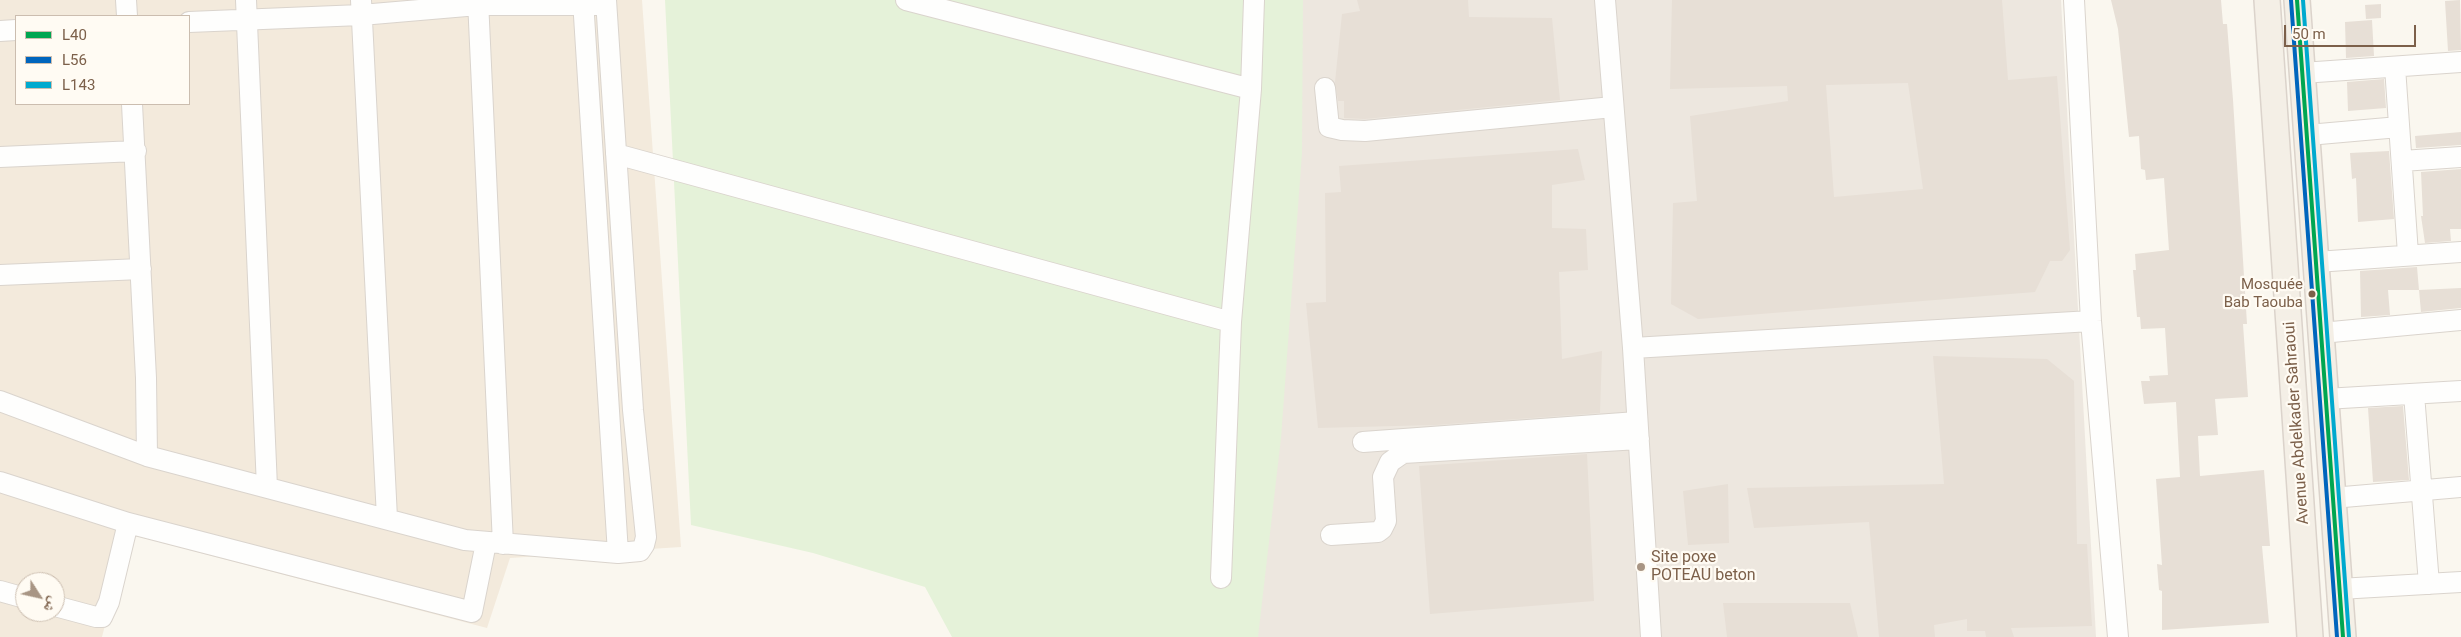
<!DOCTYPE html>
<html>
<head>
<meta charset="utf-8">
<style>
  body { margin:0 }
  #map { position:relative; width:2461px; height:637px; overflow:hidden; background:#faf7ef; font-family:Roboto,"Noto Naskh Arabic",sans-serif }
  canvas { display:block }
  .legend { position:absolute; left:15px; top:15px; width:175px; height:90px; box-sizing:border-box; background:#fffbf3; border:1px solid #cbbdaf; margin:0; padding:6px 9px; list-style:none; font-size:15px; color:#7c604a }
  .legend li { display:flex; align-items:center; gap:10px; height:25px }
  .legend b { width:25px; border:1px solid #cbbdaf }
  .north { position:absolute; left:15px; top:572px; width:50px; height:50px; box-sizing:border-box; background:#fffbf3; border:1px solid #cbbdaf; border-radius:50%; rotate:125deg; font-size:14px; font-weight:700; line-height:20px; text-align:center; color:#7c604a }
  .north::after { content:''; display:block; margin:auto; width:18px; height:22px; background:#a89584; clip-path:polygon(50% 0,100% 100%,50% 72%,0 100%) }
  .scale { position:absolute; left:2284px; top:25px; width:132px; height:22px; box-sizing:border-box; border:2px solid #7c604a; border-top:0; padding-left:6px; font-size:15px; line-height:18px; white-space:nowrap; color:#7c604a; -webkit-text-stroke:4px #fffbf3; paint-order:stroke }
</style>
</head>
<body>
<div id="map">
<canvas width="2461" height="637"></canvas>
<ul class="legend">
<li><b style="height:6px;background:#00a651"></b>L40</li>
<li><b style="height:6px;background:#0065bd"></b>L56</li>
<li><b style="height:6px;background:#00a9ce"></b>L143</li>
</ul>
<div class="north">ش</div>
<div class="scale">50 m</div>
</div>
<script>
const c = document.querySelector('canvas').getContext('2d');
c.lineJoin = 'round';
function fillPath(path, color) { c.fillStyle = color; c.fill(path, 'evenodd'); }
const toPath = rows => new Path2D(rows.map(r => 'M' + r).join(''));
function stroke(path, color, width, dash) { c.strokeStyle = color; c.lineWidth = width; c.lineCap = dash ? 'butt' : 'round'; c.setLineDash(dash || []); c.stroke(path); }
function drawText(font, color, halo, rows, align = 'center') {
  c.font = font + ' Roboto,sans-serif'; c.lineWidth = 4.5; c.setLineDash([]); c.textBaseline = 'middle'; c.strokeStyle = halo; c.fillStyle = color; for (const [text, x, y, turn = 0] of rows) {
    c.save(); c.translate(x, y); c.rotate((+turn || 0) * Math.PI / 180); c.textAlign = isNaN(turn) ? turn : align; if (halo) c.strokeText(text, 0, 0); c.fillText(text, 0, 0); c.restore();
  }
}
const residential = toPath([
  [0,0,642,0,681,547,510,558,487,628,128,534,102,637,0,637],
  [16,16,189,16,189,104,16,104],
  [25,582,55,582,55,612,25,612]
]);
const industrial = toPath([
  [1284,0,2061,0,2096,637,1239,637]
]);
const green = toPath([
  [665,0,1303,0,1302,153,1281,438,1258,637,952,637,925,587,813,553,691,525]
]);
const building = toPath([
  [1357,0,1468,0,1469,17,1552,18,1560,100,1365,119,1344,118,1344,101,1338,101,1335,82,1342,14,1360,11],
  [1672,0,2002,0,2008,80,2057,76,2070,250,2062,261,2050,261,2035,292,1698,319,1671,304,1673,203,1697,201,1690,116,1788,101,1787,86,1670,89],
  [1908,83,1923,189,1834,197,1826,85],
  [2111,0,2221,0,2223,24,2227,24,2233,100,2247,324,2243,324,2248,397,2215,399,2218,435,2198,436,2200,476,2264,470,2270,546,2262,546,2269,623,2162,630,2162,591,2159,590,2157,564,2162,565,2156,479,2180,477,2176,402,2144,404,2141,381,2150,381,2149,376,2168,375,2165,328,2141,329,2140,317,2137,317,2133,270,2136,270,2135,254,2169,250,2164,178,2146,180,2145,170,2141,169,2139,136,2129,137,2118,29],
  [2460,0,2461,50,2448,51,2445,1],
  [2381,4,2381,18,2366,19,2365,5],
  [2372,20,2374,56,2346,58,2345,22],
  [2384,79,2386,108,2348,111,2347,82],
  [2461,132,2461,145,2416,148,2415,136],
  [1578,149,1585,180,1552,185,1552,228,1586,229,1588,270,1559,272,1562,359,1602,351,1600,413,1435,425,1318,428,1306,303,1326,302,1325,193,1341,192,1339,166],
  [2389,151,2394,219,2358,222,2356,178,2352,179,2350,153],
  [2461,169,2461,229,2450,229,2451,241,2425,243,2421,216,2423,216,2421,172],
  [2417,267,2419,290,2388,290,2390,315,2361,317,2360,271],
  [2461,288,2461,308,2421,312,2419,290],
  [1933,356,2047,359,2074,381,2077,544,2087,544,2092,626,2011,628,2014,637,1986,637,1985,631,1967,631,1967,619,1934,625,1935,637,1879,637,1869,522,1754,528,1747,488,1944,484],
  [2403,406,2409,480,2373,482,2368,408],
  [1587,454,1594,601,1430,614,1419,466],
  [1728,484,1729,543,1688,545,1683,491],
  [1723,603,1850,603,1858,637,1727,637]
]);
const minor = toPath([
  [126,0,127,16],
  [246,0,267,487],
  [361,0,387,518],
  [478,0,503,544],
  [583,0,618,553],
  [906,0,1251,89],
  [1605,0,1633,348,1651,637],
  [2074,0,2091,321,2118,637],
  [189,22,361,15,478,5,596,5],
  [0,31,16,30],
  [2395,67,2408,254],
  [2302,73,2461,62],
  [1325,88,1329,127,1342,130,1365,131,1613,107],
  [132,104,146,378,147,456],
  [2308,135,2399,127],
  [616,154,1231,322],
  [0,157,136,151],
  [2402,161,2461,157],
  [2316,262,2461,252],
  [0,275,141,269],
  [2321,333,2461,320],
  [1633,348,2091,321],
  [2414,394,2429,584],
  [2325,399,2461,391],
  [0,401,147,456,465,540,618,553,640,551,644,545,646,537,633,410,606,0],
  [1363,442,1637,422],
  [0,482,128,523,472,612,486,543],
  [2332,498,2461,487],
  [1331,535,1378,532,1382,529,1386,521,1383,477,1390,462,1403,453,1639,439],
  [1221,578,1231,322,1251,89,1254,0],
  [2339,589,2461,582],
  [0,591,25,598],
  [55,606,96,617,102,617,109,602,128,523]
]);
const major = toPath([
  [2267,0,2310,637],
  [2297,0,2343,637]
]);
const bus1 = toPath([
  [2297,0,2343,637]
]);
const bus2 = toPath([
  [2291,0,2337,637]
]);
const bus3 = toPath([
  [2303,0,2349,637]
]);
const markers = [
  [2312,294,4.5,"#7c604a"],
  [1641,567,5,"#a89584"]
];
const busNames = [
  ["Mosquée",2303,285],
  ["Bab Taouba",2303,303]
];
const streetNames = [
  ["Avenue Abdelkader Sahraoui",2297,423,-94]
];
const poiNames = [
  ["Site poxe",1651,558],
  ["POTEAU beton",1651,576]
];
fillPath(residential, '#f3eadc');
fillPath(industrial, '#ede7df');
fillPath(green, '#e5f2d9');
fillPath(building, '#e7dfd6');
stroke(minor, '#dad4cd', 22);
stroke(major, '#dbd3cb', 28);
stroke(minor, '#fefefd', 20);
stroke(major, '#f4efe6', 25);
stroke(bus1, '#00a651', 4);
stroke(bus2, '#0065bd', 4);
stroke(bus3, '#00a9ce', 4);
for (const [x, y, r, color] of markers) { const dot = new Path2D(); dot.arc(x, y, r, 0, 2 * Math.PI); c.fillStyle = color; c.fill(dot); stroke(dot, '#fffbf3', 2); }
drawText('15px', '#7c604a', '#fffbf3', busNames, 'right');
drawText('16px', '#7c604a', '#fffbf3', streetNames);
drawText('16px', '#7c604a', '#fffbf3', poiNames, 'left');
</script>
</body>
</html>
